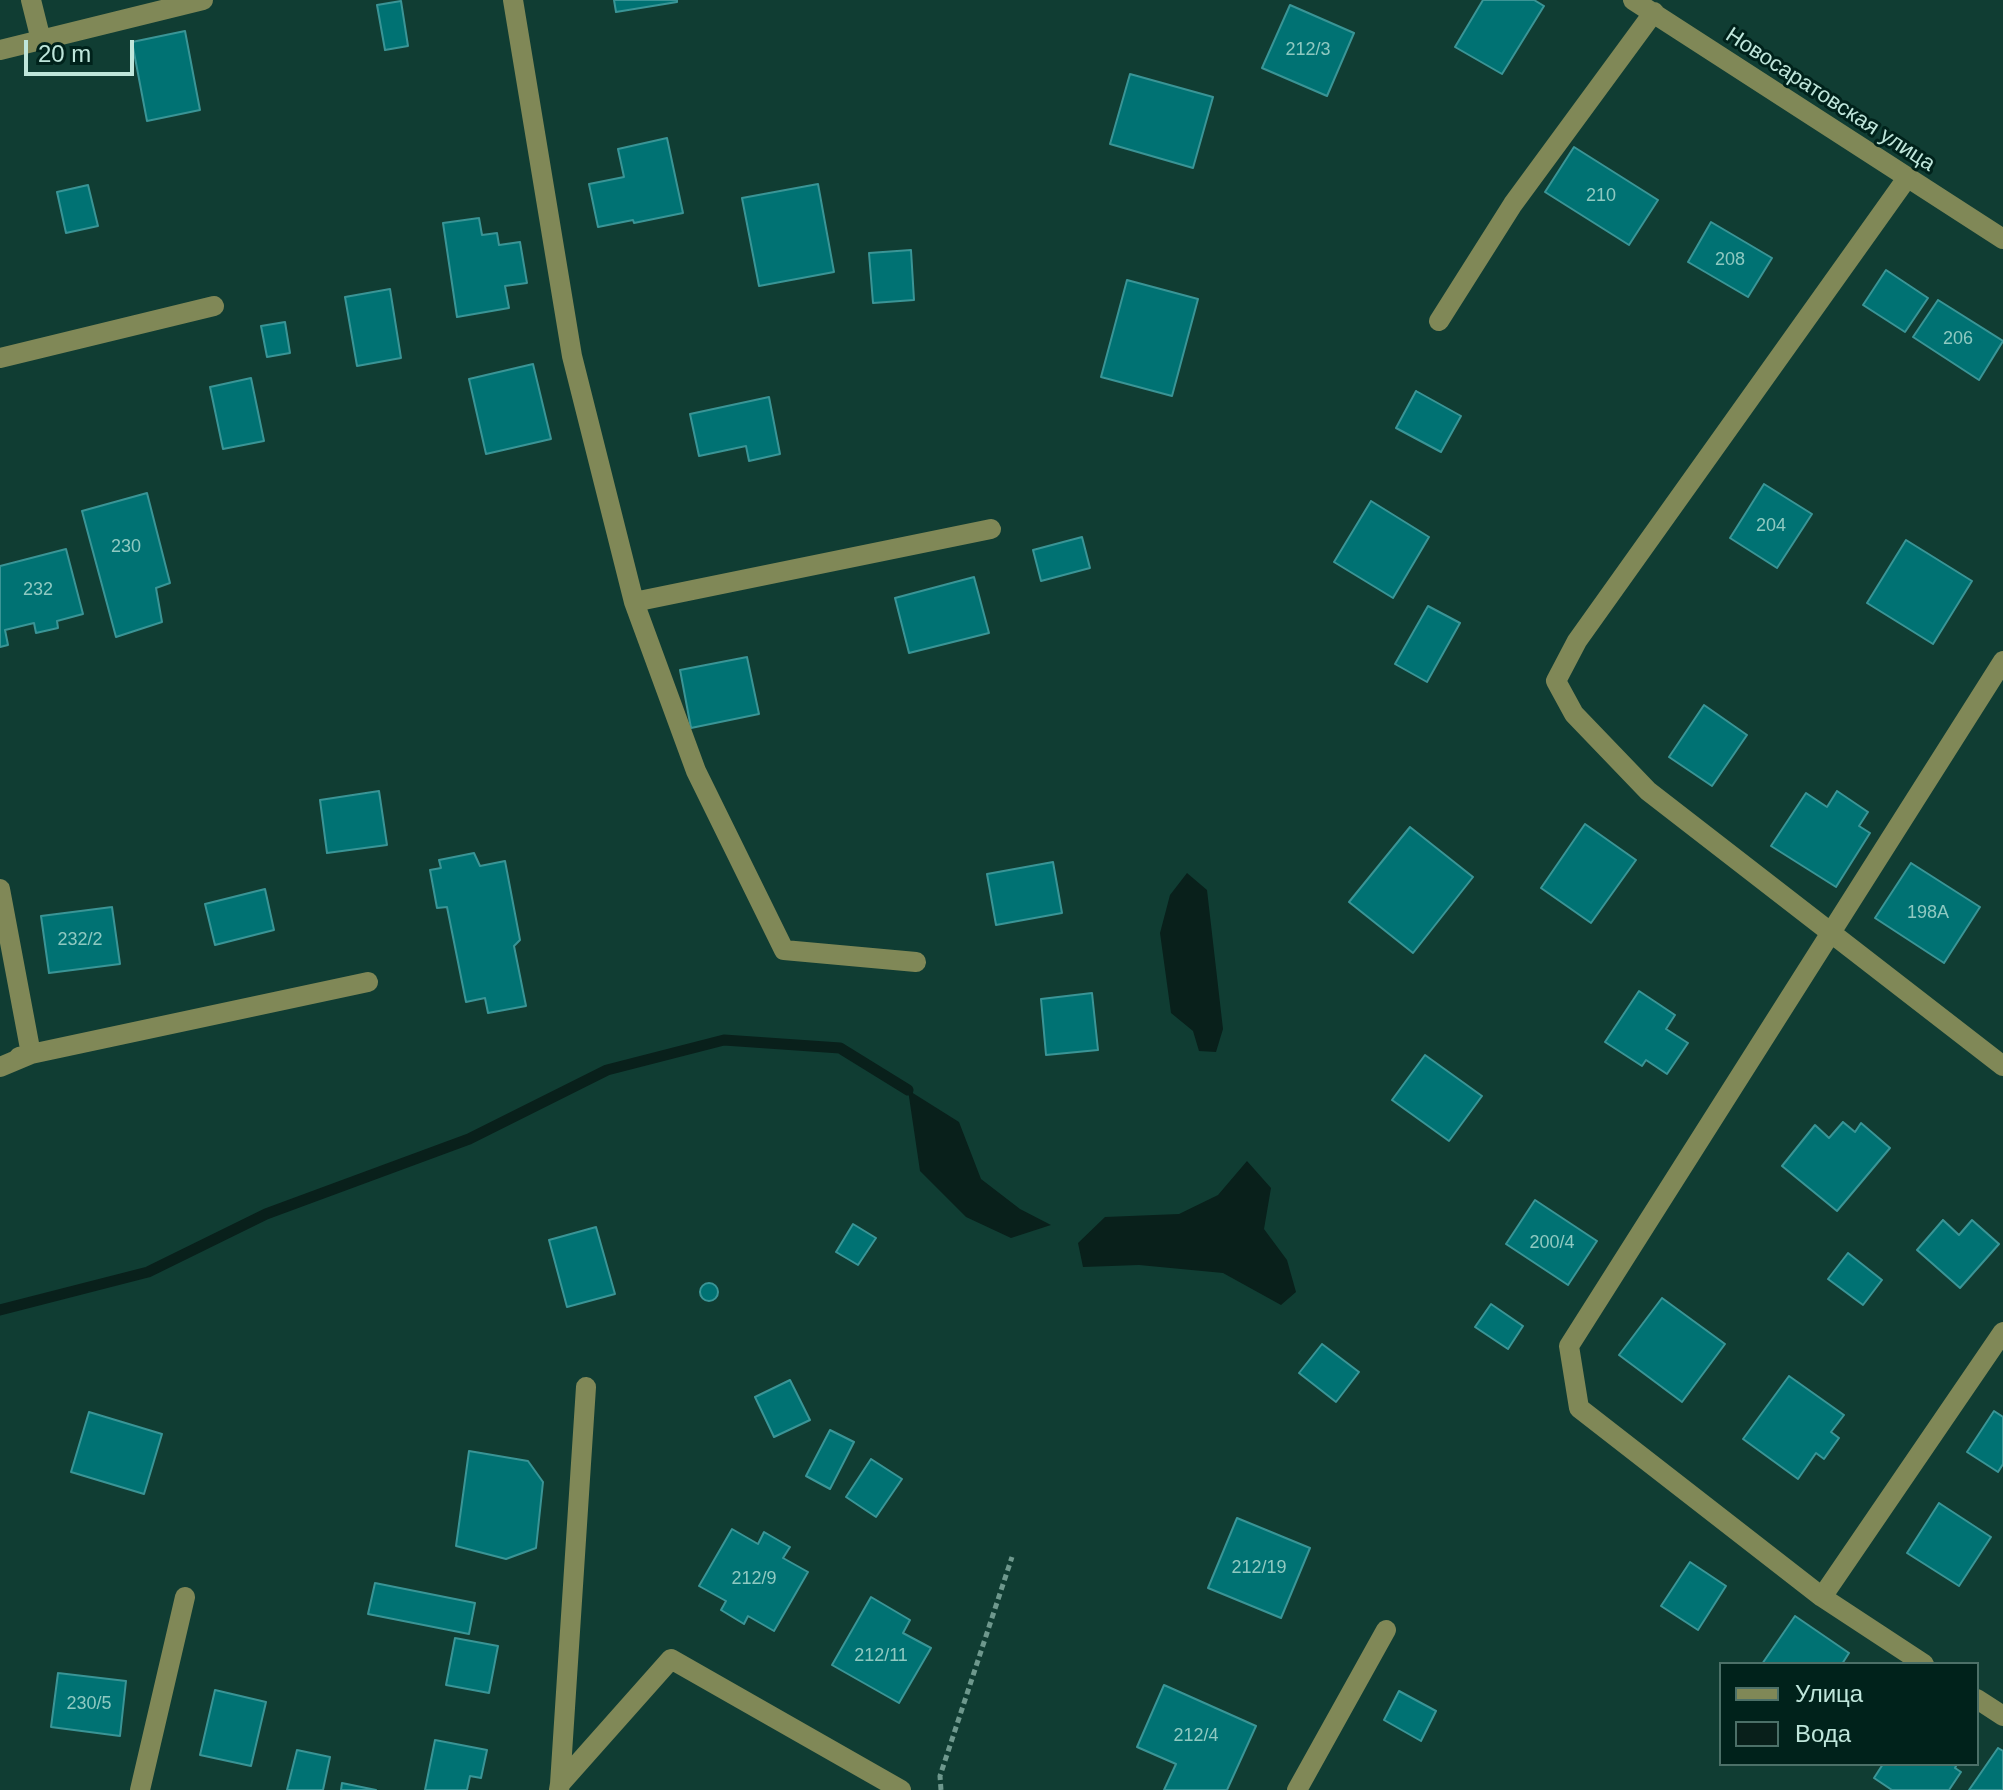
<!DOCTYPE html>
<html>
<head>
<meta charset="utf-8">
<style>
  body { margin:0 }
  #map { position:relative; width:2003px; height:1790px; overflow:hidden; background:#103d33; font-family:Arial,sans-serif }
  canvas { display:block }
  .legend { position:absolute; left:1719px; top:1662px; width:260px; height:104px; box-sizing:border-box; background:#00221b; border:2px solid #4c7068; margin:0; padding:10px 14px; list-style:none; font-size:24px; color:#bfe6db }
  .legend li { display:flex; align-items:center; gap:16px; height:40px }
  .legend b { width:40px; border:2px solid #4c7068 }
  .scale { position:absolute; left:24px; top:40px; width:110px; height:36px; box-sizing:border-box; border:4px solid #bfe6db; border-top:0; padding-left:10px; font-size:24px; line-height:28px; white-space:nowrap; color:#bfe6db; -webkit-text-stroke:6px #00221b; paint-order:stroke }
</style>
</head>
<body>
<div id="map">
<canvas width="2003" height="1790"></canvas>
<ul class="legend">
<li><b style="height:10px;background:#808857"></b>Улица</li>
<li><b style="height:22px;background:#09201b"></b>Вода</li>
</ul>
<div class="scale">20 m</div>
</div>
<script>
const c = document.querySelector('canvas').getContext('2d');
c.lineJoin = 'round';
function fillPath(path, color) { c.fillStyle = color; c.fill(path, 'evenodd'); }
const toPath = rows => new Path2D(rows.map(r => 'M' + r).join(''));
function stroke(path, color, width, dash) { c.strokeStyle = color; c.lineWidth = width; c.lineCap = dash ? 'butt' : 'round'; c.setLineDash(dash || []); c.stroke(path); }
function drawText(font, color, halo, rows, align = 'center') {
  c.font = font + ' Arial,sans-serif'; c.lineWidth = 6; c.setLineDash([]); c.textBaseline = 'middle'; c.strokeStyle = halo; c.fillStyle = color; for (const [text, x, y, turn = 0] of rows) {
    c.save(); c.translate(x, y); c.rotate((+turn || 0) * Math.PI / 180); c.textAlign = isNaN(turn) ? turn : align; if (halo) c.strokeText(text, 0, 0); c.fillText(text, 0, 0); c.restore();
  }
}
const water = toPath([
  [1187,873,1207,890,1223,1029,1216,1052,1199,1051,1193,1031,1171,1013,1160,933,1170,895],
  [908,1090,959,1122,981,1179,1020,1209,1051,1225,1011,1238,966,1217,920,1171],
  [1247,1161,1271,1188,1264,1229,1287,1260,1296,1292,1281,1305,1223,1273,1139,1265,1083,1267,1078,1243,1105,1217,1179,1214,1218,1195]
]);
const stream = toPath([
  [0,1310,148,1272,266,1214,469,1139,607,1070,724,1040,840,1048,908,1090]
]);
const building = toPath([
  [614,0,677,0,677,2,616,12,614,0],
  [1483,0,1534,0,1544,6,1502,74,1455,47,1483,0],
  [401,1,408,46,385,50,377,5,401,1],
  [1290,5,1354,33,1327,96,1262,68,1290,5],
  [185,31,200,110,147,121,132,42,185,31],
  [1130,74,1213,97,1193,168,1110,144,1130,74],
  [667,138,683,213,634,223,633,220,598,227,589,184,624,177,618,149,667,138],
  [1574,147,1658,200,1629,245,1545,192,1574,147],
  [818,184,834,272,759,286,742,198,818,184],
  [88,185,98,226,66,233,57,192,88,185],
  [479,218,482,235,497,233,499,245,520,242,527,283,505,286,509,308,457,317,443,223,479,218],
  [1711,222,1772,258,1748,297,1688,262,1711,222],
  [911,250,914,300,873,303,869,253,911,250],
  [1886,270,1928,298,1905,332,1863,305,1886,270],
  [1127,280,1198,299,1172,396,1101,377,1127,280],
  [390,289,401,358,357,366,345,297,390,289],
  [1938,300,2003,341,1979,380,1913,337,1938,300],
  [285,322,290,353,267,357,261,326,285,322],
  [533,364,551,439,486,454,469,379,533,364],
  [251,378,264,441,223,449,210,387,251,378],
  [1416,391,1461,416,1441,452,1396,428,1416,391],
  [769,397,780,454,749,461,746,446,699,456,690,414,769,397],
  [1764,484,1812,514,1777,568,1730,538,1764,484],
  [147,493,170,583,156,588,162,622,116,637,82,511,147,493],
  [1371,501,1429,537,1393,598,1334,562,1371,501],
  [1082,537,1090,568,1041,581,1033,550,1082,537],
  [1906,540,1972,581,1933,644,1867,603,1906,540],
  [66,549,83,614,57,621,58,628,36,633,34,623,5,630,8,645,0,647,0,566,66,549],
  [974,577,989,633,909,653,895,598,974,577],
  [1428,606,1460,623,1427,682,1395,664,1428,606],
  [747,657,759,714,691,728,680,670,747,657],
  [1704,705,1747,735,1712,786,1669,757,1704,705],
  [379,791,387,845,327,853,320,800,379,791],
  [1837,791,1868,812,1859,826,1870,833,1836,887,1771,846,1806,793,1827,807,1837,791],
  [1585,824,1636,860,1591,923,1541,888,1585,824],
  [1410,827,1473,877,1413,953,1349,902,1410,827],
  [474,853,480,866,505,861,520,940,514,946,526,1006,488,1013,485,998,466,1002,447,907,437,908,430,870,441,868,439,860,474,853],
  [1053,862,1062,913,996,925,987,874,1053,862],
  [1911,863,1980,907,1944,963,1875,918,1911,863],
  [265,889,274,930,215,945,205,904,265,889],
  [112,907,120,964,49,973,41,916,112,907],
  [1639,991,1675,1015,1666,1029,1688,1043,1667,1074,1646,1060,1642,1066,1605,1042,1639,991],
  [1092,993,1098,1050,1046,1055,1041,999,1092,993],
  [1425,1055,1482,1096,1449,1141,1392,1100,1425,1055],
  [1843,1122,1855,1132,1861,1123,1890,1148,1837,1211,1782,1166,1815,1125,1829,1138,1843,1122],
  [1535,1200,1597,1241,1568,1285,1506,1244,1535,1200],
  [1943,1220,1959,1235,1972,1220,1999,1244,1960,1288,1917,1250,1943,1220],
  [853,1224,876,1238,858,1265,836,1252,853,1224],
  [596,1227,615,1294,567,1307,549,1240,596,1227],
  [1848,1253,1882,1280,1863,1305,1828,1279,1848,1253],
  '700 1292a9 9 0 1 1 18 0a9 9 0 1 1-18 0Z',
  [1662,1298,1725,1344,1682,1402,1619,1355,1662,1298],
  [1491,1304,1523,1326,1508,1349,1475,1327,1491,1304],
  [1322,1344,1359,1372,1336,1402,1299,1373,1322,1344],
  [1789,1376,1844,1415,1831,1432,1839,1438,1824,1459,1816,1453,1798,1479,1743,1439,1789,1376],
  [790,1380,810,1420,774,1437,755,1397,790,1380],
  [1994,1411,2003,1417,2003,1464,1998,1472,1967,1452,1994,1411],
  [89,1412,162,1434,144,1494,71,1472,89,1412],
  [830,1430,854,1442,830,1489,806,1476,830,1430],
  [469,1451,528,1461,543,1482,536,1548,506,1559,456,1546,469,1451],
  [871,1459,902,1479,876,1517,846,1497,871,1459],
  [1939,1503,1991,1537,1959,1586,1907,1553,1939,1503],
  [1237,1518,1310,1548,1281,1618,1208,1588,1237,1518],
  [732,1529,758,1544,764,1532,790,1547,783,1558,808,1572,774,1631,748,1616,744,1624,721,1610,726,1601,699,1586,732,1529],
  [1690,1562,1726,1586,1698,1630,1661,1606,1690,1562],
  [375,1583,475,1603,469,1634,368,1614,375,1583],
  [871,1597,910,1620,903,1633,931,1648,899,1703,832,1665,871,1597],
  [1795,1616,1849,1653,1842,1664,1762,1664,1795,1616],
  [455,1638,498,1646,489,1693,446,1685,455,1638],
  [58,1673,126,1681,120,1736,51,1727,58,1673],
  [1164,1685,1256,1726,1227,1790,1164,1790,1176,1764,1137,1747,1164,1685],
  [215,1690,266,1702,251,1766,200,1755,215,1690],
  [1399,1691,1436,1711,1421,1741,1384,1720,1399,1691],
  [435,1740,487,1750,481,1778,470,1776,467,1790,425,1790,435,1740],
  [1998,1748,2003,1751,2003,1790,1969,1790,1998,1748],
  [297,1750,330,1757,323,1790,287,1790,297,1750],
  [1883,1764,1957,1764,1955,1768,1961,1772,1949,1790,1892,1790,1874,1778,1883,1764],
  [342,1783,376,1790,341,1790,342,1783]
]);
const path = toPath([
  [941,1790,940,1776,1012,1557]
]);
const minor = toPath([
  [31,0,41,40],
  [513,0,572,356,634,602,696,771,784,950,916,962],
  [1633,0,2003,239],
  [0,50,203,0],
  [1907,178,1577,641,1556,681,1574,714,1648,791,2003,1066],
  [1439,321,1513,204,1654,12],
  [0,358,214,306],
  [634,602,991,529],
  [0,889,31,1054,19,1057],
  [0,1067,31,1054,368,982],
  [1822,1597,2003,1332],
  [1924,1664,1822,1597,1579,1408,1569,1346,2003,661],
  [1977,1699,2003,1716],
  [560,1784,586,1387],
  [140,1790,185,1597],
  [559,1790,560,1784,671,1659,901,1790],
  [1297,1790,1386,1630]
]);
const numberNames = [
  ["212/3",1308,50],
  ["210",1601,196],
  ["208",1730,260],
  ["206",1958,339],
  ["204",1771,526],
  ["230",126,547],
  ["232",38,590],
  ["198А",1928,913],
  ["232/2",80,940],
  ["200/4",1552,1243],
  ["212/19",1259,1568],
  ["212/9",754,1579],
  ["212/11",881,1656],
  ["230/5",89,1704],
  ["212/4",1196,1736]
];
const streetNames = [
  ["Новосаратовская улица",1830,100,33]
];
fillPath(water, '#09201b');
stroke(stream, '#09201b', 11);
fillPath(building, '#007273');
stroke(building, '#3a9596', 2);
stroke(path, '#6e988d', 5, [6, 4]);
stroke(minor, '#808857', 20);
drawText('18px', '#8fc9c1', null, numberNames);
drawText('22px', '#bfe6db', '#00221b', streetNames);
</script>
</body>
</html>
